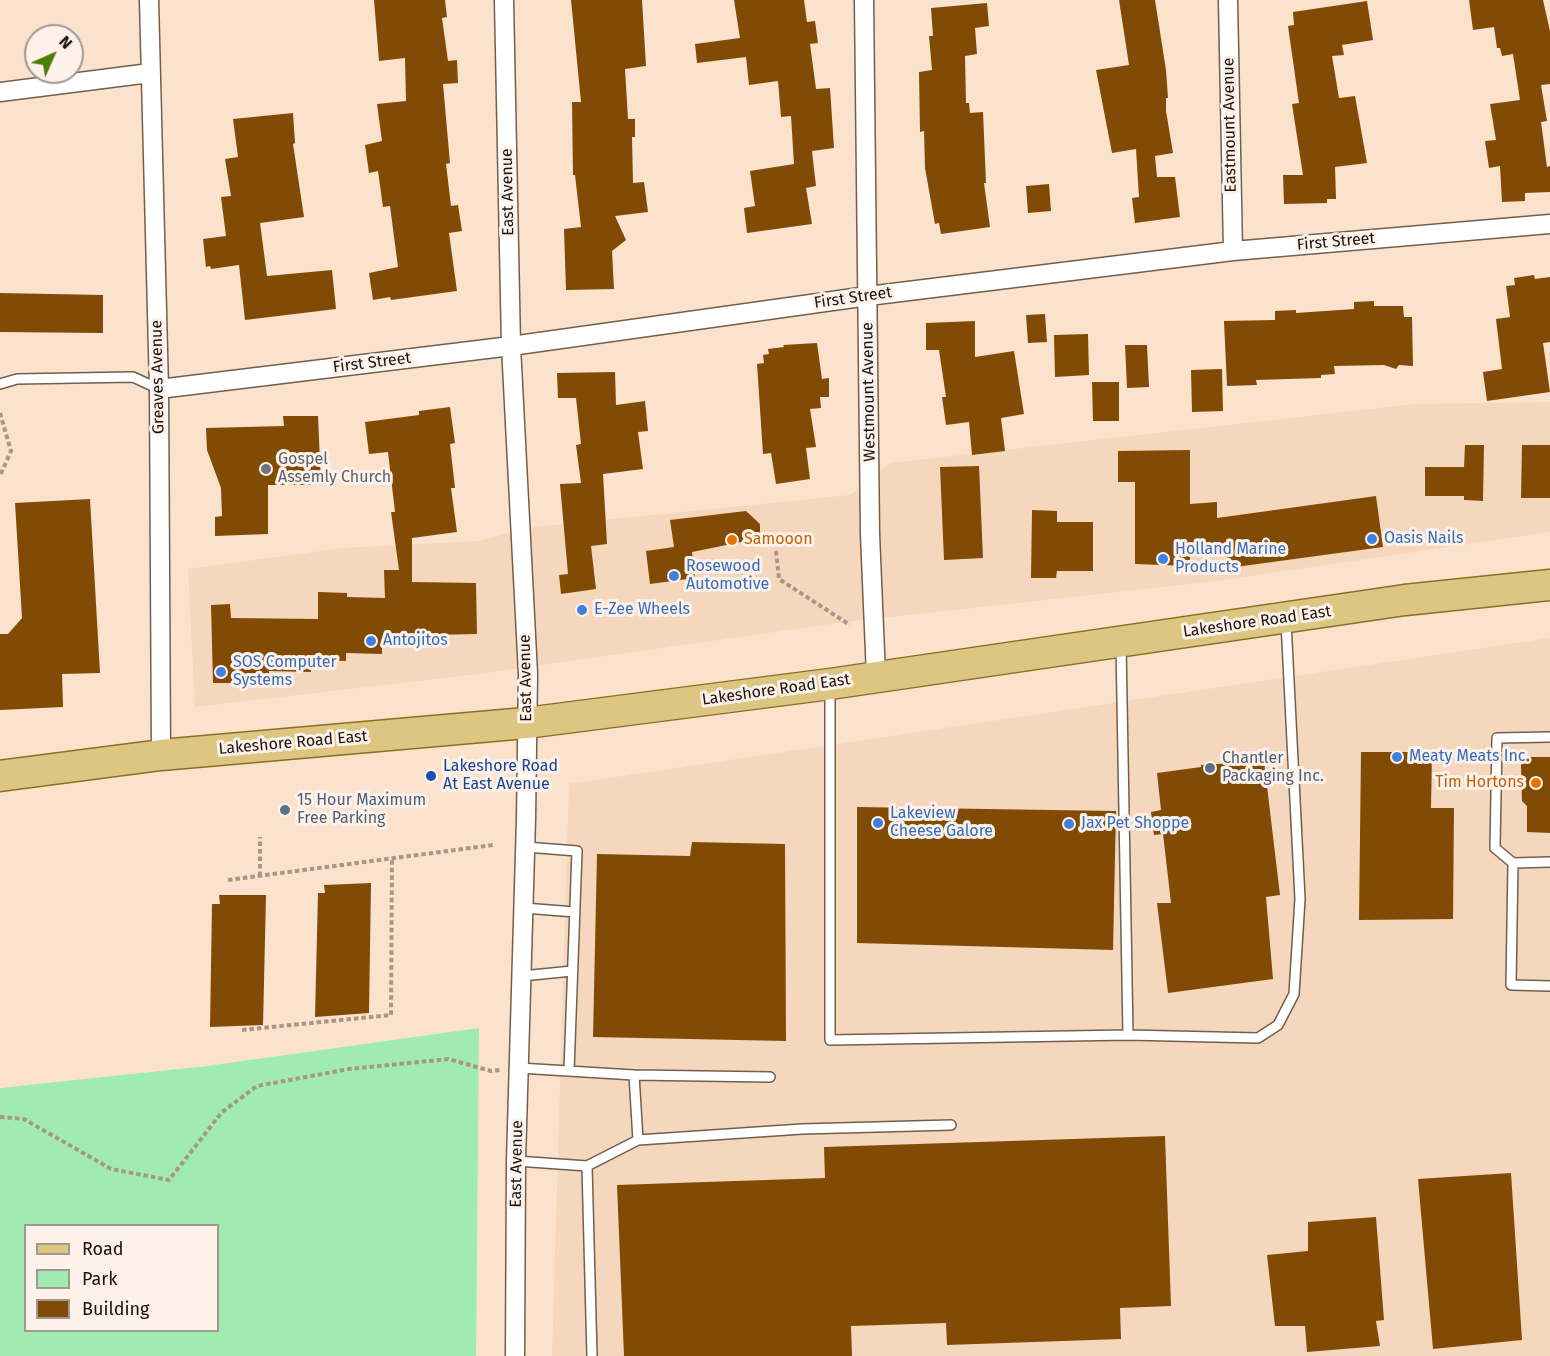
<!DOCTYPE html>
<html>
<head>
<meta charset="utf-8">
<style>
  body { margin:0 }
  #map { position:relative; width:1550px; height:1356px; overflow:hidden; background:#fae2cd; font-family:"Fira Sans",sans-serif }
  canvas { display:block }
  .legend { position:absolute; left:24px; top:1224px; width:195px; height:108px; box-sizing:border-box; background:#fcf2ea; border:2px solid #a29891; margin:0; padding:8px 10px; list-style:none; font-size:18px; color:#1a120b }
  .legend li { display:flex; align-items:center; gap:12px; height:30px }
  .legend b { width:30px; border:2px solid #a29891 }
  .north { position:absolute; left:24px; top:24px; width:60px; height:60px; box-sizing:border-box; background:#fcf2ea; border:2px solid #a29891; border-radius:50%; rotate:45deg; font-size:16px; font-weight:700; line-height:24px; text-align:center; color:#1a120b }
  .north::after { content:''; display:block; margin:auto; width:21px; height:27px; background:#4e7e08; clip-path:polygon(50% 0,100% 100%,50% 72%,0 100%) }
</style>
</head>
<body>
<div id="map">
<canvas width="1550" height="1356"></canvas>
<ul class="legend">
<li><b style="height:8px;background:#ddc682"></b>Road</li>
<li><b style="height:16px;background:#a0ebb2"></b>Park</li>
<li><b style="height:16px;background:#814b05"></b>Building</li>
</ul>
<div class="north">N</div>
</div>
<script>
const c = document.querySelector('canvas').getContext('2d');
c.lineJoin = 'round';
function fillPath(path, color) { c.fillStyle = color; c.fill(path, 'evenodd'); }
const toPath = rows => new Path2D(rows.map(r => 'M' + r).join(''));
function stroke(path, color, width, dash) { c.strokeStyle = color; c.lineWidth = width; c.lineCap = dash ? 'butt' : 'round'; c.setLineDash(dash || []); c.stroke(path); }
function drawText(font, color, halo, rows, align = 'center') {
  c.font = font + ' "Fira Sans",sans-serif'; c.lineWidth = 6; c.setLineDash([]); c.textBaseline = 'middle'; c.strokeStyle = halo; c.fillStyle = color; for (const [text, x, y, turn = 0] of rows) {
    c.save(); c.translate(x, y); c.rotate((+turn || 0) * Math.PI / 180); c.textAlign = isNaN(turn) ? turn : align; if (halo) c.strokeText(text, 0, 0); c.fillText(text, 0, 0); c.restore();
  }
}
const built = toPath([
  [1550,402,1550,532,1217,581,845,622,478,674,195,707,188,569,343,548,478,541,534,527,850,495,890,463,1415,404],
  [1550,638,1550,1356,552,1356,569,784]
]);
const green = toPath([
  [479,1028,476,1356,0,1356,0,1088,207,1066],
  [26,1226,218,1226,218,1330,26,1330]
]);
const building = toPath([
  [374,0,445,0,447,17,442,18,448,61,457,60,458,83,443,84,450,163,446,164,451,206,458,205,462,231,449,233,457,291,391,300,390,297,373,300,369,273,398,267,390,206,383,207,378,171,369,173,365,145,382,141,377,104,406,101,405,58,379,61],
  [571,0,642,0,646,66,625,69,628,119,635,119,635,137,632,137,633,183,644,182,648,212,615,216,626,240,612,251,614,289,566,290,564,229,581,227,575,175,573,175,572,102,581,102],
  [734,0,804,0,807,22,815,21,818,43,810,44,816,89,830,88,834,148,812,151,816,186,806,188,812,224,747,233,744,208,755,206,750,171,794,164,791,116,781,117,778,81,749,85,746,57,697,63,695,44,740,38],
  [1119,0,1155,0,1166,70,1168,98,1166,98,1166,111,1173,153,1155,156,1157,177,1175,177,1180,217,1135,223,1132,198,1139,197,1136,149,1112,153,1096,70,1129,65],
  [1469,0,1543,0,1550,31,1550,84,1541,85,1547,121,1541,122,1547,167,1550,166,1550,192,1525,193,1525,201,1502,202,1500,166,1489,168,1485,141,1496,140,1490,104,1520,100,1513,54,1502,56,1500,48,1497,48,1494,27,1473,30],
  [1367,1,1373,40,1342,45,1344,55,1332,56,1339,98,1355,96,1367,163,1335,167,1336,199,1327,199,1327,203,1284,204,1283,175,1303,175,1292,104,1299,103,1288,26,1294,25,1293,12],
  [987,3,989,26,975,28,977,54,965,56,966,103,969,103,970,113,983,112,986,183,984,183,990,227,941,234,939,223,935,224,925,168,924,131,920,132,919,72,932,70,929,36,933,36,931,8],
  [293,113,295,143,293,144,304,217,260,223,267,276,332,270,336,309,245,320,239,265,211,269,210,266,206,267,203,239,226,236,221,197,231,196,225,159,238,157,233,119],
  [1049,184,1051,211,1028,213,1026,186],
  [1534,275,1535,279,1550,277,1550,342,1543,343,1550,392,1487,401,1483,372,1502,369,1496,319,1510,317,1506,286,1515,285,1514,278],
  [0,293,103,295,103,333,0,332],
  [1374,301,1374,306,1403,306,1404,317,1412,317,1413,366,1399,365,1396,369,1384,365,1334,366,1335,374,1321,375,1321,378,1256,380,1257,385,1227,386,1224,321,1275,320,1275,311,1296,310,1296,313,1354,309,1354,302],
  [1045,314,1047,342,1028,343,1026,315],
  [975,321,975,357,1014,351,1024,414,1001,418,1005,451,972,455,969,422,946,425,942,397,946,397,939,350,926,350,926,323],
  [1088,334,1089,375,1055,377,1054,335],
  [817,343,822,379,829,378,829,397,820,397,821,408,810,409,816,447,806,448,810,479,776,484,771,453,763,454,757,364,764,363,763,355,769,354,768,349,784,347,783,345],
  [1125,345,1147,345,1149,387,1127,388],
  [1222,369,1223,411,1192,412,1191,370],
  [615,372,616,405,645,401,648,431,638,432,643,469,603,474,607,544,591,546,596,589,561,594,559,575,568,574,560,484,581,483,576,445,581,444,576,398,558,398,557,373],
  [1092,382,1119,382,1119,421,1093,421],
  [450,407,455,443,450,444,455,488,451,488,457,532,412,538,412,582,476,583,477,634,430,635,430,645,382,645,382,654,346,653,346,661,311,660,311,672,269,671,269,678,233,678,233,683,213,683,211,605,230,604,231,618,318,619,318,592,347,593,347,597,385,598,384,570,399,570,391,512,395,512,388,452,369,454,365,422,419,415,419,411],
  [283,416,318,416,321,485,268,485,268,534,215,536,215,517,222,516,221,488,207,450,206,428,284,426],
  [1465,445,1484,445,1483,501,1464,500,1464,496,1425,496,1425,467,1464,467],
  [1522,445,1550,445,1550,498,1521,498],
  [1190,450,1190,504,1217,502,1217,518,1376,496,1383,547,1228,568,1227,553,1190,553,1190,566,1135,564,1135,482,1118,482,1118,451],
  [979,466,983,558,944,560,940,467],
  [90,499,100,673,62,674,63,707,0,710,0,634,8,634,22,618,15,503],
  [1032,510,1057,511,1057,522,1093,522,1093,571,1057,571,1056,578,1031,578],
  [746,511,760,524,760,532,756,539,692,552,695,578,650,584,646,551,674,547,670,520],
  [1361,752,1432,752,1431,808,1454,808,1453,919,1359,920],
  [1529,757,1550,757,1550,833,1527,832,1527,806,1522,801,1521,765],
  [1264,761,1280,895,1266,897,1273,979,1168,993,1157,903,1171,903,1163,834,1154,835,1151,812,1161,810,1157,773,1201,767,1201,765],
  [857,807,1116,811,1113,950,857,943],
  [692,842,785,844,786,1041,593,1037,597,854,690,856],
  [371,883,369,1013,315,1017,318,893,325,893,324,885],
  [219,895,266,895,263,1025,210,1027,212,904,220,904],
  [1165,1136,1171,1306,1120,1308,1121,1339,947,1345,946,1323,851,1326,852,1356,624,1356,617,1185,825,1178,824,1147],
  [1511,1173,1522,1340,1433,1349,1418,1179],
  [1376,1217,1384,1320,1376,1321,1380,1346,1307,1352,1305,1326,1275,1326,1267,1255,1308,1251,1308,1222]
]);
const path = toPath([
  [0,413,11,451,0,476],
  [776,551,779,579,850,625],
  [260,876,260,837],
  [228,880,493,845],
  [242,1030,391,1015,392,858],
  [0,1117,24,1119,111,1169,169,1180,222,1112,257,1086,349,1069,448,1059,491,1071,500,1070]
]);
const service = toPath([
  [0,384,17,379,133,377,159,389],
  [1121,644,1128,1035],
  [830,689,830,1040,1128,1035,1258,1038,1278,1025,1294,994,1300,899,1286,622],
  [1550,737,1497,738,1495,848,1513,863,1550,862],
  [526,847,577,851,569,1071],
  [1513,863,1511,985,1550,986],
  [524,908,575,912],
  [522,976,572,971],
  [519,1068,634,1075,770,1077],
  [638,1140,802,1129,951,1125],
  [516,1161,587,1166],
  [592,1356,587,1166,638,1140,634,1075]
]);
const minor = toPath([
  [149,0,159,389,161,755],
  [504,0,511,346,528,674,526,819,516,1161,515,1356],
  [864,0,870,534,876,676],
  [1228,0,1233,251],
  [0,92,150,73],
  [159,389,511,346,868,296,1233,251,1550,224]
]);
const primary = toPath([
  [0,776,161,755,526,723,830,684,1405,600,1550,585]
]);
const markers = [
  [266,469,6,"#6b7280"],
  [1372,539,6,"#3f7fe0"],
  [732,540,6,"#e8710a"],
  [1163,559,6,"#3f7fe0"],
  [674,576,6,"#3f7fe0"],
  [582,610,6,"#3f7fe0"],
  [371,641,6,"#3f7fe0"],
  [221,672,6,"#3f7fe0"],
  [1397,757,6,"#3f7fe0"],
  [1210,768,6,"#5c6f8a"],
  [431,776,6,"#1a4fb4"],
  [1536,783,6,"#e8710a"],
  [285,810,6,"#5c6f8a"],
  [878,823,6,"#3f7fe0"],
  [1069,824,6,"#3f7fe0"]
];
const streetNames = [
  ["Eastmount Avenue",1230,125,-91],
  ["East Avenue",508,192,-91],
  ["First Street",1336,242,-5],
  ["First Street",853,298,-8],
  ["First Street",372,363,-7],
  ["Greaves Avenue",158,377,-91],
  ["Westmount Avenue",869,392,-91],
  ["Lakeshore Road East",1257,622,-8],
  ["East Avenue",526,678,-91],
  ["Lakeshore Road East",776,690,-8],
  ["Lakeshore Road East",293,743,-5],
  ["East Avenue",517,1164,-89]
];
const worshipNames = [
  ["Gospel",278,460],
  ["Assemly Church",278,478]
];
const shopNames = [
  ["Oasis Nails",1384,539],
  ["Holland Marine",1175,550],
  ["Products",1175,568],
  ["Rosewood",686,567],
  ["Automotive",686,585],
  ["E-Zee Wheels",594,610],
  ["Antojitos",383,641],
  ["SOS Computer",233,663],
  ["Systems",233,681],
  ["Meaty Meats Inc.",1409,757],
  ["Lakeview",890,814],
  ["Cheese Galore",890,832],
  ["Jax Pet Shoppe",1081,824]
];
const foodNames = [
  ["Samooon",744,540],
  ["Tim Hortons",1524,783,"right"]
];
const serviceNames = [
  ["Chantler",1222,759],
  ["Packaging Inc.",1222,777],
  ["15 Hour Maximum",297,801],
  ["Free Parking",297,819]
];
const transitNames = [
  ["Lakeshore Road",443,767],
  ["At East Avenue",443,785]
];
fillPath(built, '#f5d7bd');
fillPath(green, '#a0ebb2');
fillPath(building, '#814b05');
stroke(service, '#735e4b', 12);
stroke(minor, '#735e4b', 21);
stroke(primary, '#8a6e22', 33);
stroke(path, '#a89686', 4, [4.5, 3]);
stroke(service, '#fff', 9);
stroke(minor, '#fff', 18);
stroke(primary, '#ddc682', 30);
for (const [x, y, r, color] of markers) { const dot = new Path2D(); dot.arc(x, y, r, 0, 2 * Math.PI); c.fillStyle = color; c.fill(dot); stroke(dot, '#fcf2ea', 2); }
drawText('16px', '#1a120b', '#fcf2ea', streetNames);
drawText('16px', '#5b616d', '#fcf2ea', worshipNames, 'left');
drawText('16px', '#366cbe', '#fcf2ea', shopNames, 'left');
drawText('16px', '#c56008', '#fcf2ea', foodNames, 'left');
drawText('16px', '#4e5e75', '#fcf2ea', serviceNames, 'left');
drawText('16px', '#164399', '#fcf2ea', transitNames, 'left');
</script>
</body>
</html>
